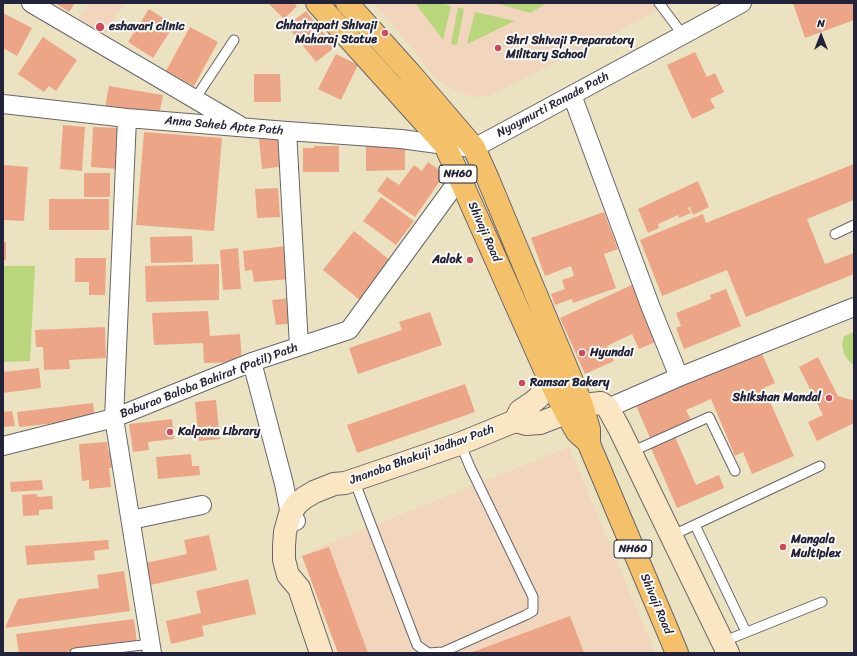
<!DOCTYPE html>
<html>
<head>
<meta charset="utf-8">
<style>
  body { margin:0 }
  #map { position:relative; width:857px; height:656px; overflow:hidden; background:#ebe2c1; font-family:Sriracha,sans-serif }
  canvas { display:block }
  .frame { position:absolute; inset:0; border:4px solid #22223b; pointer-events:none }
  .north { position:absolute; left:801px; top:16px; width:40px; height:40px; -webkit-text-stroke:3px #fdfcf7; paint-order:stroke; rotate:0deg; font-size:11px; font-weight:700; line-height:16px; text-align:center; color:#22223b }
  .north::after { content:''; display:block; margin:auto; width:14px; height:18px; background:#22223b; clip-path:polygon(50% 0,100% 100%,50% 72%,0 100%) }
</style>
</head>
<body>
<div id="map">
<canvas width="857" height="656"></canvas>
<div class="frame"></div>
<div class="north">N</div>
</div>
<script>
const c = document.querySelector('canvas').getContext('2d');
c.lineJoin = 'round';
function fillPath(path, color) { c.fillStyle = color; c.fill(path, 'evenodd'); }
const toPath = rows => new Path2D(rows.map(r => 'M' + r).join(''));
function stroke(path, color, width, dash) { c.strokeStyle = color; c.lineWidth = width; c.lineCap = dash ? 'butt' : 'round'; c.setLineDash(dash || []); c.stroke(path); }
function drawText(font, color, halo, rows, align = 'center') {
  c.font = font + ' Sriracha,sans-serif'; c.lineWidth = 4; c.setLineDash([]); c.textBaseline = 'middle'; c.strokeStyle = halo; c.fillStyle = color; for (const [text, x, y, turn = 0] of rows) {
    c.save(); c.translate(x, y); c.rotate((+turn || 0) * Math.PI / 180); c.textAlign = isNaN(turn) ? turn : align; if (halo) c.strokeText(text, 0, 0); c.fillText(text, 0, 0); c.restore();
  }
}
const built = toPath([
  [89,3,125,3,104,36,78,19],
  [373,3,673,3,489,96,474,97,458,92,438,81,384,14],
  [569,447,655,653,346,653,310,551]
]);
const green = toPath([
  [415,3,440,3,451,6,443,40],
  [496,3,547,3,530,13],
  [458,7,464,9,457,45,451,44],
  [475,12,515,21,467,44],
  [3,266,35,266,30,361,3,362],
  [854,332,854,365,849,361,846,357,844,353,842,345,844,336]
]);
const building = toPath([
  [55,3,75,3,69,12],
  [268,3,294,3,297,6,284,19],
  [793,3,854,3,854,20,805,38],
  [149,9,174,25,153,58,128,42],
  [306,11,335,47,316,62,287,26],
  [3,13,32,28,17,56,3,48],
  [190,27,218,42,194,86,166,71],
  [43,37,77,60,56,91,49,86,44,92,18,74],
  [695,52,707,77,715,73,724,92,710,99,715,108,692,119,667,65],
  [336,54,358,65,341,100,318,89],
  [254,74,280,74,281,102,254,102],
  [109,86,163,95,159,116,105,107],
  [63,125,85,127,82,171,60,169],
  [93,127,121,128,119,169,91,167],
  [144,132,222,138,214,231,136,225],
  [282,136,285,166,262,169,259,139],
  [405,144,405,170,366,171,366,145],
  [314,146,339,146,339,172,303,172,303,148,314,148],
  [428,162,445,174,415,217,377,191,387,177,399,185,414,165,422,171],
  [854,164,854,200,807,219,825,264,854,253,854,274,746,317,727,270,662,296,640,240,703,214,706,223],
  [4,165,28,167,24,221,3,220],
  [84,173,110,173,110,197,84,197],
  [698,181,709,207,693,215,690,208,692,206,688,208,691,213,679,218,678,215,658,224,659,228,648,233,638,209],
  [278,188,280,217,257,218,255,189],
  [381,197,414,221,396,245,363,221],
  [49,199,109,199,109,230,49,230],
  [604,212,618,249,604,254,616,288,573,303,572,299,555,305,551,294,565,289,562,280,574,276,571,266,545,276,531,238],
  [354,231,392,262,361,301,323,270],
  [192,236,193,262,151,263,150,237],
  [3,242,6,242,6,260,3,260],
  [286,246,290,279,254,282,252,270,245,271,243,251],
  [238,248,241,289,223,290,220,250],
  [75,258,106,258,105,295,89,295,89,282,75,282],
  [219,264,219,300,146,302,145,266],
  [636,283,662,339,639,349,632,334,607,346,614,361,585,374,560,318],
  [726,289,741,326,684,349,676,328,681,326,676,313,711,299,710,295],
  [291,298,294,323,276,325,272,300],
  [208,311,210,336,240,334,242,362,204,363,203,343,154,345,152,313],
  [430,312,442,345,358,374,349,348,402,330,399,322],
  [105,327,106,358,69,360,70,369,44,370,43,347,36,347,35,330],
  [760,349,775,383,764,388,794,456,752,474,743,452,735,456,711,399,686,410,691,420,650,438,635,403],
  [818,357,838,396,852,400,854,399,854,423,817,441,808,422,823,415,799,367],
  [39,368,41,388,3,393,3,372],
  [465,384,475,412,357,453,347,425],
  [216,400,220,439,199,441,195,402],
  [93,403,95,419,19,427,17,412],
  [12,411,15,426,3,427,3,412],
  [172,419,174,439,148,442,149,450,133,452,129,424],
  [675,437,696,485,719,475,724,488,677,508,651,448],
  [107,442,108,451,111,451,113,468,109,468,111,487,89,489,89,480,82,481,79,444],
  [191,454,192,466,199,466,200,475,158,479,156,457],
  [42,480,43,490,11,492,10,482],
  [37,494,37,497,52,496,53,509,39,510,39,515,23,516,22,495],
  [209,535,217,570,146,586,141,564,187,554,184,540],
  [108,540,109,549,94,551,95,560,27,565,25,546],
  [329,547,368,653,338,653,302,556],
  [124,571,130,611,5,628,18,599,99,588,97,575],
  [248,579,256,614,202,626,204,636,171,644,166,621,201,613,196,591],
  [570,616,584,653,470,653],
  [134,619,137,643,57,653,19,653,16,634]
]);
const lane = toPath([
  [659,3,683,35],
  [195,99,234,40],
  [835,234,854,225],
  [631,452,709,417,735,471],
  [354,480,417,645,428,653,443,652,526,615,533,611,533,597,470,467,460,443],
  [695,525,746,632],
  [671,536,820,466],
  [722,642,822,602],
  [75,653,151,644]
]);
const street = toPath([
  [31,3,239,125],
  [572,95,651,308,679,377],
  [3,104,127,118,287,131,401,139,445,145,474,148,742,3],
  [127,118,114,418,152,653],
  [287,131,299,346],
  [252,362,284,484,290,514,296,521],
  [608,408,679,377,854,307],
  [3,446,114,418,252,362,349,330,460,178],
  [131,520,202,505]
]);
const secondary = toPath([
  [515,421,520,411,532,403,539,397,549,379],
  [321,653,299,588,288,575,284,560,284,546,285,532,290,514,297,504,304,498,314,492,334,484,345,483,407,462,459,444,515,421,526,424,540,423,566,413,582,405,601,403,608,408,620,430,728,653]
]);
const highway = toPath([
  [317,3,445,145,549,379,566,413,577,432,589,443],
  [347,3,409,72,474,148,488,179,582,405,589,429,589,444,677,653]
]);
const markers = [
  [100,27,5,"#d1495b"],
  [385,33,4,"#d1495b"],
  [498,48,4,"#d1495b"],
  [470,260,4,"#d1495b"],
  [582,353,4,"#d1495b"],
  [522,383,4,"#d1495b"],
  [829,398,4,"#d1495b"],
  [170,432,4,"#d1495b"],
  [783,547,4,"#d1495b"]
];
const shields = [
  [458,174,38],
  [633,549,38]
];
const shieldNames = [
  ["NH60",458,174],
  ["NH60",633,549]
];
const poiNames = [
  ["Chhatrapati Shivaji",377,26,"right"],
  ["Maharaj Statue",377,40,"right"],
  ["eshavari clinic",109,27],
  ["Shri Shivaji Preparatory",506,41],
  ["Military School",506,55],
  ["Aalok",462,260,"right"],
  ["Hyundai",590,353],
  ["Ramsar Bakery",530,383],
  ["Shikshan Mandal",821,398,"right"],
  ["Kalpana Library",178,432],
  ["Mangala",791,540],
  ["Multiplex",791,554]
];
const streetNames = [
  ["Nyaymurti Ranade Path",553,105,-28],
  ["Anna Saheb Apte Path",224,126,5],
  ["Shivaji Road",484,232,66],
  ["Baburao Baloba Bahirat (Patil) Path",209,381,-21],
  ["Jnanoba Bhakuji Jadhav Path",422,455,-20],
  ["Shivaji Road",656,604,67]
];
fillPath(built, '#f1d5bd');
fillPath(green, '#bad67c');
fillPath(building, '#eca687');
stroke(lane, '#68656a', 11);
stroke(street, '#68656a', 20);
stroke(secondary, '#68656a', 24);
stroke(highway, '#68656a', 24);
stroke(lane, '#fff', 9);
stroke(street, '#fff', 18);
stroke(secondary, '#fbe6c3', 22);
stroke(highway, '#f4c16a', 22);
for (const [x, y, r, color] of markers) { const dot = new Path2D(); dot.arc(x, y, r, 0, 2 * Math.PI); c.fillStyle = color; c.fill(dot); stroke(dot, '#fdfcf7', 1.5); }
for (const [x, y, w] of shields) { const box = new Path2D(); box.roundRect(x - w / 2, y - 9, w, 18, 3); c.fillStyle = '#fdfcf7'; c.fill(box); stroke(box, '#22223b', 1); }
drawText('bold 11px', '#22223b', null, shieldNames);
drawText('bold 12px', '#22223b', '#fdfcf7', poiNames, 'left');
drawText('12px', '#22223b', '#fdfcf7', streetNames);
</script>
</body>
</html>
